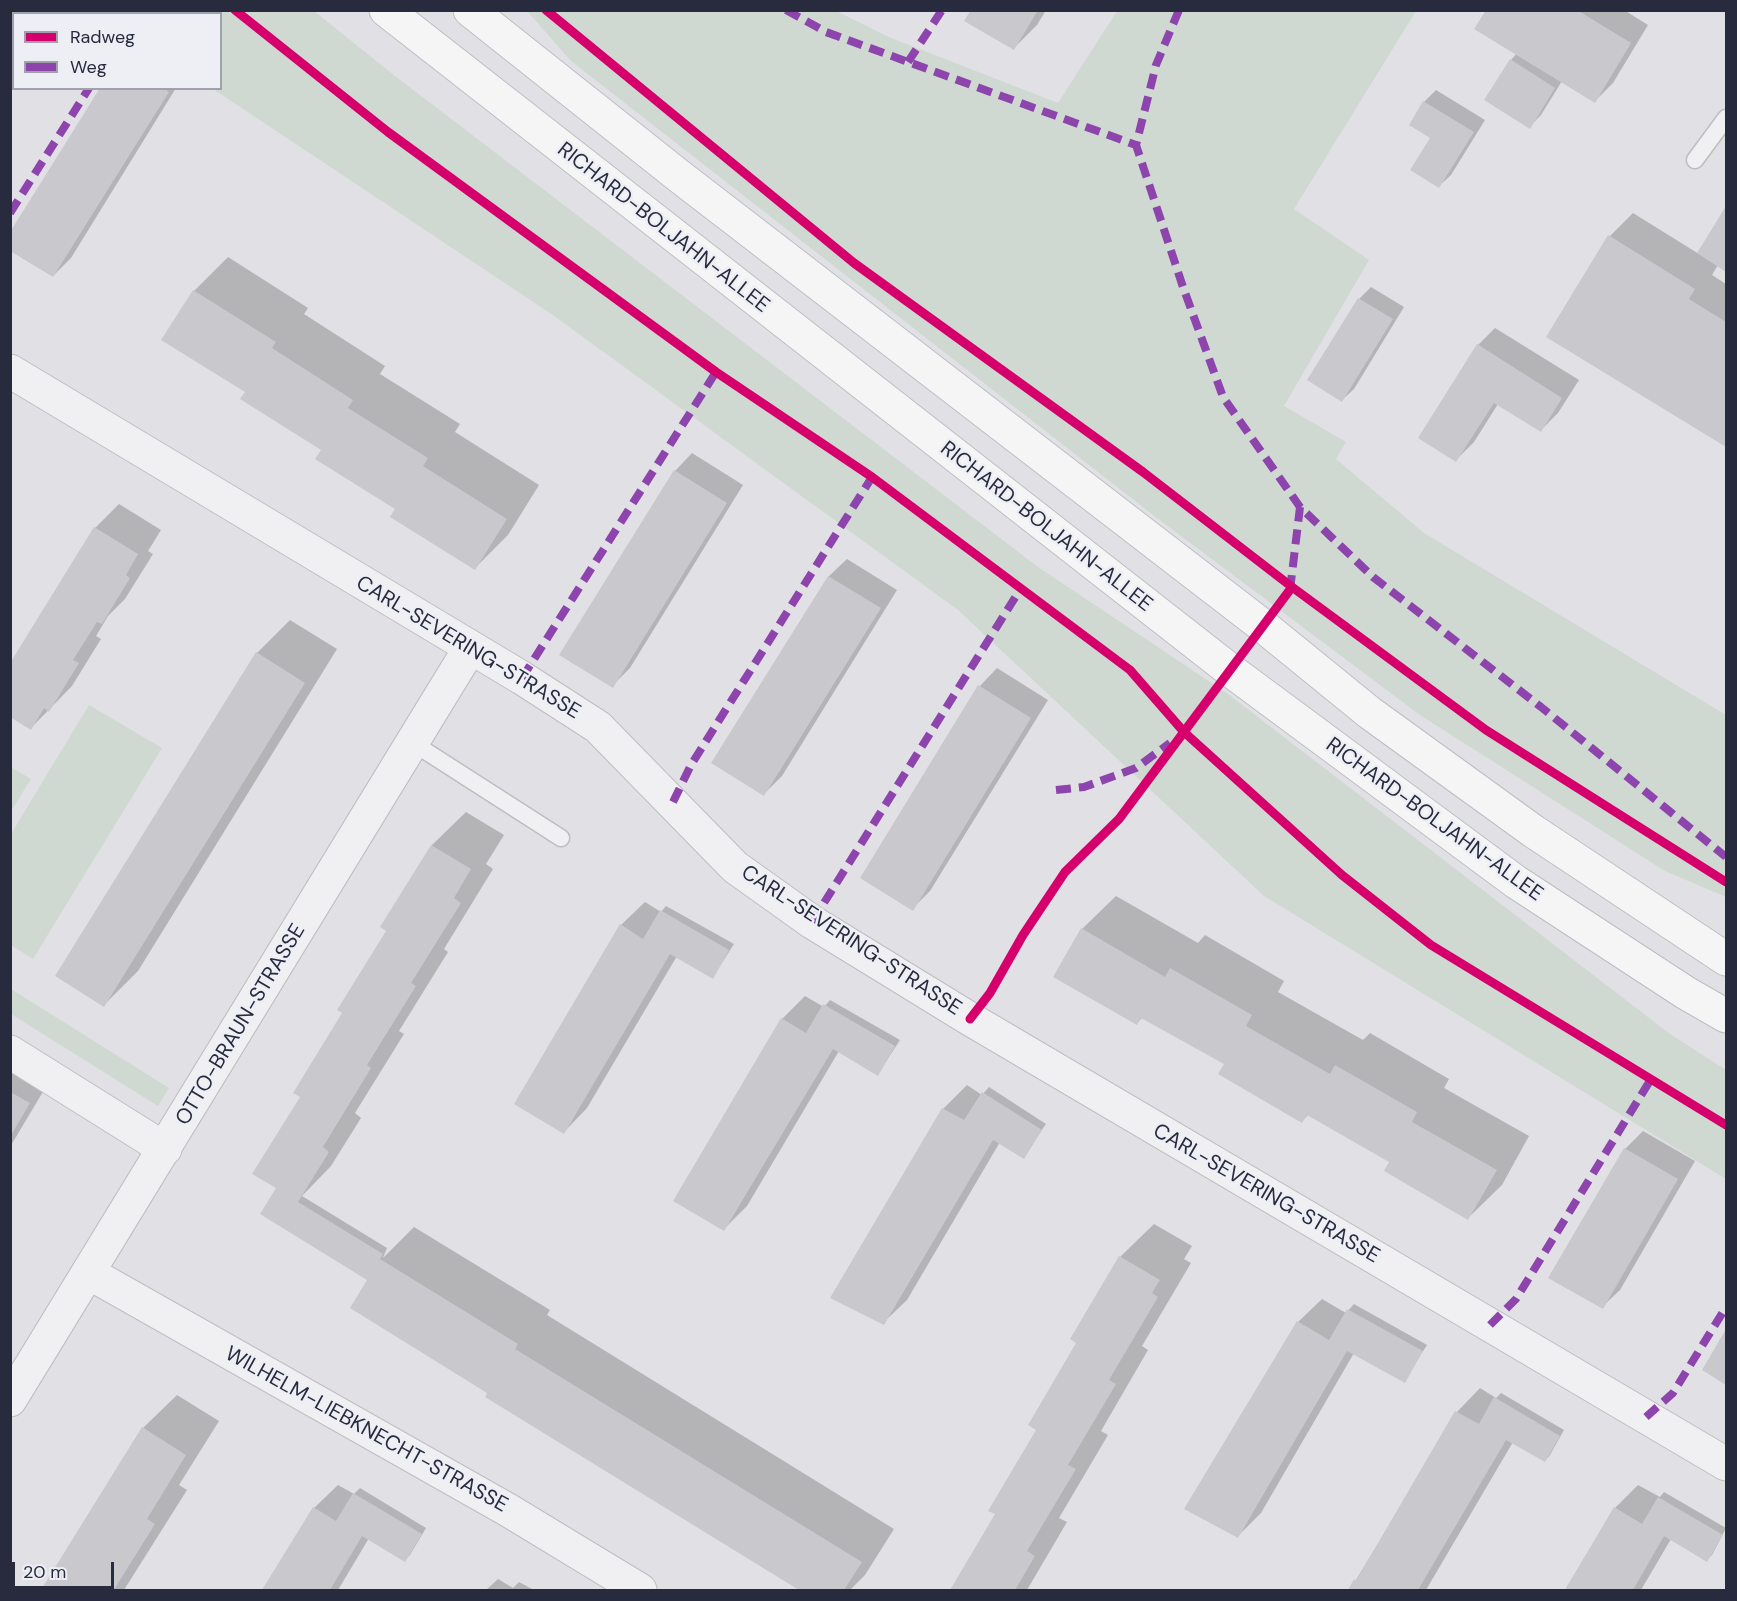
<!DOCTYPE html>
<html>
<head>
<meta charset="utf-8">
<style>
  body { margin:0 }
  #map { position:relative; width:1737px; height:1601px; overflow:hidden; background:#e1e1e5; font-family:"DM Sans",sans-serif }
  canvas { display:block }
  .frame { position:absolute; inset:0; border:12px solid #282b3e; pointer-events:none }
  .legend { position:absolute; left:12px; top:12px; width:210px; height:78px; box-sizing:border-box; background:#eeeff5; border:2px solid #9fa1ac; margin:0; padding:8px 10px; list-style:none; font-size:18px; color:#282b3e }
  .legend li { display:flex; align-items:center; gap:12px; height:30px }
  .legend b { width:30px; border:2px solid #9fa1ac }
  .scale { position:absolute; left:12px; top:1562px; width:102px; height:27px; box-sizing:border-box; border:3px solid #282b3e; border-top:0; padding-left:8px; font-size:18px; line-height:21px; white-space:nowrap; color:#282b3e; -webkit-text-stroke:4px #eeeff5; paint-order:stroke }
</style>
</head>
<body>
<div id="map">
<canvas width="1737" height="1601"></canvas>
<div class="frame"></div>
<ul class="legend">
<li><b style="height:8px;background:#d6006c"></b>Radweg</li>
<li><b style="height:8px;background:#8e44ad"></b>Weg</li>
</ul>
<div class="scale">20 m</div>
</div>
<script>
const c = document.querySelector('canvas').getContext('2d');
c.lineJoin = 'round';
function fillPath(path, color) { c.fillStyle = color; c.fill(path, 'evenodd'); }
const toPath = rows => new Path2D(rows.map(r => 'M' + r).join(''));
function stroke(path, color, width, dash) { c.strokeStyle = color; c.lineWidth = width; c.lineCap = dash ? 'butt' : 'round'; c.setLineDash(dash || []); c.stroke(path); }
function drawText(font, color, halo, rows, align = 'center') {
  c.font = font + ' "DM Sans",sans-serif'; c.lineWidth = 5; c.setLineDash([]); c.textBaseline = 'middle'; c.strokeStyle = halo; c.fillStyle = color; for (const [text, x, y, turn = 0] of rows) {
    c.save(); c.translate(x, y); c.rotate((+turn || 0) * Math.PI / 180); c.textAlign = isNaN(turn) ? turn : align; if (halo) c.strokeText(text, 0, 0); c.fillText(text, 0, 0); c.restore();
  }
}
const green = toPath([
  [95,11,314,11,395,76,1038,567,1228,694,1670,1034,1726,1070,1726,1179,1264,896,958,610,550,313,213,89,220,88,220,14,99,14],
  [527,11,836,11,891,38,1058,103,1117,11,1416,11,1294,209,1369,260,1284,406,1346,442,1336,459,1424,533,1726,715,1726,897,1665,871,1420,715,1153,515,571,61],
  [89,705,162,748,33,959,11,945,11,834],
  [11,767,31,779,11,811],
  [11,989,169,1088,158,1106,11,1014]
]);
const shadow = toPath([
  [972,10,1046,10,1037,25,1014,48],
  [1487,10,1624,10,1648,25,1613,83,1595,101,1562,81,1541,115,1529,127,1511,60,1517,53],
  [101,88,176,88,71,258,53,276],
  [1436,90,1485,120,1451,175,1439,186,1424,102],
  [1726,209,1726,270,1718,265,1712,275,1726,284,1726,446,1548,336,1610,236,1633,213,1699,254],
  [228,257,308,308,304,314,385,366,380,374,460,424,455,432,539,485,508,535,475,568,247,392,164,340,194,291],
  [1371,287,1404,307,1354,389,1342,400,1359,299],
  [1495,328,1579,380,1558,413,1541,430,1498,404,1474,442,1456,460,1478,345],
  [692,453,743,485,630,668,612,686,675,471],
  [119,504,161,530,148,551,153,554,125,599,108,616,96,636,101,639,72,686,31,728,10,666,95,528],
  [847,559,897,590,782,776,764,794,713,763,829,576],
  [290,620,337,649,138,971,104,1005,257,653],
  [997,668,1048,700,930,891,912,909,980,686],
  [466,812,504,835,486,864,493,869,444,949,448,952,399,1031,404,1034,355,1113,361,1118,331,1166,302,1196,387,1248,383,1258,414,1227,550,1310,547,1315,894,1529,865,1575,850,1590,802,1590,487,1396,489,1392,277,1189,302,1097,388,930,382,927,432,845],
  [1116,896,1198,943,1205,935,1284,981,1278,992,1363,1040,1370,1033,1449,1079,1444,1088,1529,1136,1502,1185,1468,1218,1391,1161,1309,1114,1302,1121,1226,1064,1143,1017,1137,1023,1082,929],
  [645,902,661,912,666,906,734,944,713,977,677,956,587,1108,564,1132,621,925],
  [805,996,824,1007,830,1000,900,1040,878,1074,839,1051,747,1206,724,1229,782,1019],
  [10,1064,47,1085,10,1147],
  [967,1085,982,1095,989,1087,1046,1124,1023,1157,1000,1142,907,1300,883,1323,943,1109],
  [1643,1131,1695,1161,1620,1290,1602,1307,1625,1149],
  [1154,1224,1192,1246,1184,1259,1191,1263,1142,1346,1148,1350,1101,1431,1108,1435,1059,1518,1067,1522,1027,1590,952,1590,997,1514,1120,1257],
  [1322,1299,1346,1313,1354,1304,1427,1345,1404,1381,1354,1353,1261,1513,1238,1536,1298,1322],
  [1726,1332,1726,1384,1704,1370],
  [1480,1388,1496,1398,1501,1393,1564,1430,1550,1455,1545,1461,1513,1442,1426,1590,1350,1590,1457,1412],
  [177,1395,219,1421,179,1485,187,1490,124,1590,43,1590,143,1428],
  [338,1485,354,1494,360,1488,426,1528,410,1555,405,1560,369,1538,338,1590,264,1590,314,1508],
  [1638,1485,1660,1497,1664,1492,1726,1528,1712,1555,1706,1560,1671,1539,1641,1590,1565,1590,1615,1508],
  [498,1579,513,1588,519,1582,534,1590,486,1590]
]);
const building = toPath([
  [971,10,1038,10,1014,50,964,21],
  [1486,10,1577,10,1631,43,1595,103,1474,29],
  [1510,59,1555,88,1530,129,1484,100],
  [100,88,163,88,169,92,53,277,10,251,10,232],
  [1423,101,1474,132,1439,188,1410,170,1430,138,1409,125],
  [1726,206,1726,272,1697,253],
  [1608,235,1695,289,1689,299,1726,322,1726,447,1546,337],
  [193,290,276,342,272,348,353,400,348,408,428,458,423,466,507,519,475,570,390,517,395,509,315,459,321,450,240,399,245,392,161,340],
  [1358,298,1393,319,1342,402,1307,380],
  [1477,344,1562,398,1541,432,1494,403,1456,462,1418,438],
  [674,470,727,503,613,688,559,655],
  [94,527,138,554,126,575,130,578,102,624,97,622,73,660,79,663,49,712,44,708,31,730,10,717,10,663],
  [828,576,881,608,764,796,711,763],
  [256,652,305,683,104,1007,55,976],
  [978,685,1031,718,913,911,860,878],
  [431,845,471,869,454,898,461,903,411,983,416,986,367,1065,371,1068,323,1147,329,1152,298,1202,383,1254,380,1259,518,1344,515,1349,862,1562,844,1590,799,1590,485,1397,487,1393,350,1308,367,1280,260,1214,276,1188,252,1174,300,1097,293,1093,342,1013,337,1010,386,931,380,927],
  [660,910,729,950,713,979,670,954,564,1134,514,1104,620,924,643,939],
  [1081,928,1165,977,1170,968,1252,1015,1246,1026,1330,1074,1335,1065,1417,1112,1412,1122,1497,1170,1468,1220,1384,1171,1389,1162,1307,1115,1302,1123,1218,1074,1224,1064,1141,1018,1137,1025,1053,977],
  [823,1004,895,1046,878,1076,833,1049,724,1231,673,1201,781,1018,806,1033],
  [10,1092,30,1103,10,1137],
  [982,1092,1042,1130,1024,1159,993,1140,884,1325,830,1298,942,1108,964,1120],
  [1624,1148,1678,1179,1603,1309,1548,1278],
  [1119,1256,1160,1280,1152,1293,1158,1297,1109,1380,1116,1384,1068,1465,1076,1469,1027,1551,1035,1556,1015,1590,950,1590,995,1514,988,1511,1036,1430,1028,1425,1076,1343,1070,1339],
  [1347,1309,1423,1351,1405,1383,1347,1351,1238,1538,1184,1509,1297,1321,1329,1340],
  [1726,1329,1726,1385,1702,1370],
  [1494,1397,1560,1436,1545,1462,1506,1440,1418,1590,1348,1590,1354,1579,1356,1581,1455,1411,1479,1424],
  [142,1427,186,1455,147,1519,155,1524,115,1588,41,1590],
  [353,1493,422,1534,405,1562,362,1536,330,1590,262,1590,313,1507,336,1521],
  [1658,1497,1723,1535,1707,1562,1664,1536,1633,1590,1565,1590,1614,1507,1642,1524]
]);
const lane = toPath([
  [1695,160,1726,118],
  [413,743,561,838]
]);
const street = toPath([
  [10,371,522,678,598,727,735,867,812,922,970,1019,1726,1464],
  [10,1052,165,1149],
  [89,1273,508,1510,640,1590],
  [10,1400,470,648]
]);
const primary = toPath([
  [386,10,1230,670,1516,882,1686,993,1726,1016],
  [470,10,679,176,1263,626,1370,713,1533,831,1726,959]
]);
const quiet = toPath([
  [786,10,826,32,1136,145],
  [1179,10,1156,65,1136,145,1183,287,1223,397,1300,507,1373,577,1541,707,1726,857],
  [137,14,139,10],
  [908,62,942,10],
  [10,213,89,88],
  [1290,590,1300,507],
  [522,678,716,372],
  [1056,790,1084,787,1136,768,1170,743],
  [673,802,691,765,872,477],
  [812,922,1021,588],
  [1490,1325,1516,1299,1651,1079],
  [1646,1417,1673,1393,1726,1307]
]);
const cycleway = toPath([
  [235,10,388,132,716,372,872,477,1130,670,1184,732,1342,875,1431,945,1726,1125],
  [546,10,854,263,1143,472,1292,587,1486,730,1726,882],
  [970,1019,990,993,1023,935,1065,872,1119,819,1292,587]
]);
const streetNames = [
  ["RICHARD-BOLJAHN-ALLEE",663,228,38],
  ["RICHARD-BOLJAHN-ALLEE",1046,527,38],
  ["CARL-SEVERING-STRASSE",468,648,31],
  ["RICHARD-BOLJAHN-ALLEE",1434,820,36],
  ["CARL-SEVERING-STRASSE",851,941,33],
  ["OTTO-BRAUN-STRASSE",241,1025,-59],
  ["CARL-SEVERING-STRASSE",1266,1194,30],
  ["WILHELM-LIEBKNECHT-STRASSE",366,1430,29]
];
fillPath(green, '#cfd8d1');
fillPath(shadow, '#0003');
fillPath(building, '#c8c8cd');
stroke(lane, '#bebec2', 19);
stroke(street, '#bebec2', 35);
stroke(primary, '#bdbec3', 35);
stroke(lane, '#f0f0f2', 16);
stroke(street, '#f0f0f2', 33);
stroke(primary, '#f5f5f6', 33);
stroke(quiet, '#8e44ad', 8, [15, 8]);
stroke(cycleway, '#d6006c', 9);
drawText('21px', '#282b3e', '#eeeff5', streetNames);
</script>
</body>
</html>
